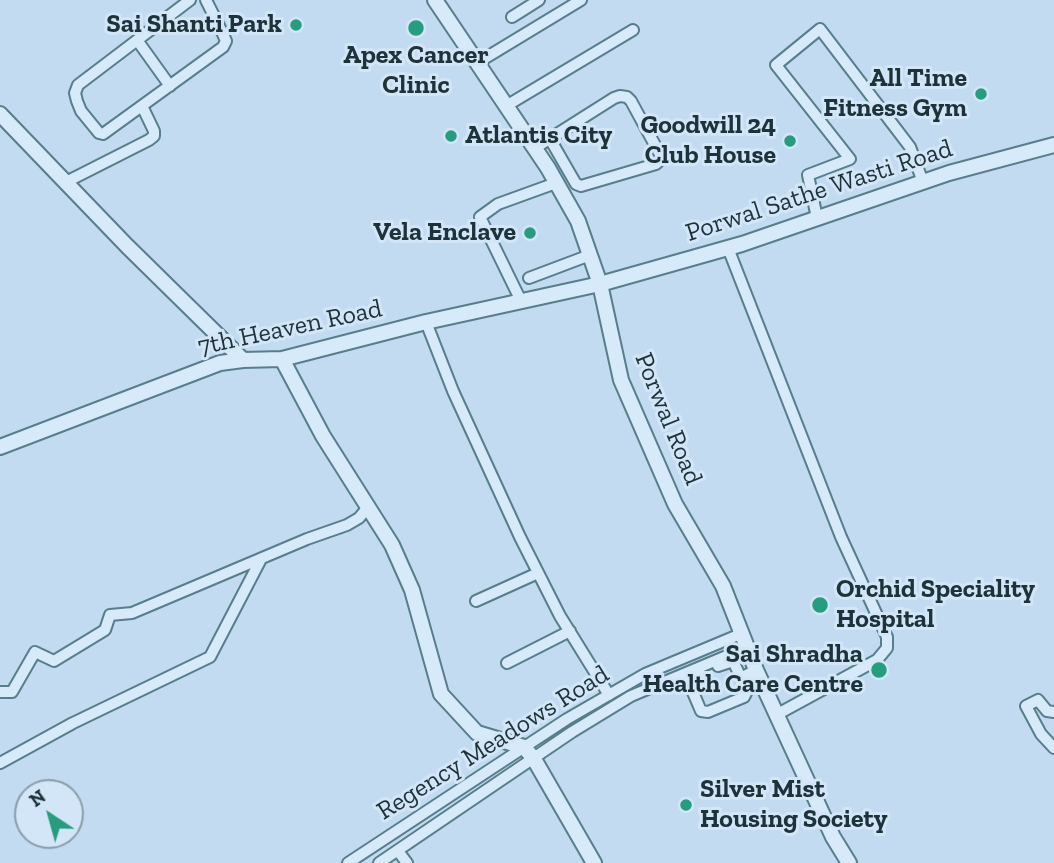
<!DOCTYPE html>
<html>
<head>
<meta charset="utf-8">
<style>
  body { margin:0 }
  #map { position:relative; width:1054px; height:863px; overflow:hidden; background:#c2dbf0; font-family:"Zilla Slab",serif }
  canvas { display:block }
  .north { position:absolute; left:14px; top:779px; width:70px; height:70px; box-sizing:border-box; background:#d2e6f7; border:2px solid #8a9eab; border-radius:50%; rotate:324deg; font-size:19px; font-weight:700; line-height:28px; text-align:center; color:#1d333a }
  .north::after { content:''; display:block; margin:auto; width:24px; height:32px; background:#259d7e; clip-path:polygon(50% 0,100% 100%,50% 72%,0 100%) }
</style>
</head>
<body>
<div id="map">
<canvas width="1054" height="863"></canvas>
<div class="north">N</div>
</div>
<script>
const c = document.querySelector('canvas').getContext('2d');
c.lineJoin = 'round';
const toPath = rows => new Path2D(rows.map(r => 'M' + r).join(''));
function stroke(path, color, width, dash) { c.strokeStyle = color; c.lineWidth = width; c.lineCap = dash ? 'butt' : 'round'; c.setLineDash(dash || []); c.stroke(path); }
function drawText(font, color, halo, rows, align = 'center') {
  c.font = font + ' "Zilla Slab",serif'; c.lineWidth = 6; c.setLineDash([]); c.textBaseline = 'middle'; c.strokeStyle = halo; c.fillStyle = color; for (const [text, x, y, turn = 0] of rows) {
    c.save(); c.translate(x, y); c.rotate((+turn || 0) * Math.PI / 180); c.textAlign = isNaN(turn) ? turn : align; if (halo) c.strokeText(text, 0, 0); c.fillText(text, 0, 0); c.restore();
  }
}
const minor = toPath([
  [190,0,78,85,75,93,77,101,81,111,99,133,103,134,223,47,226,41,223,34,206,0],
  [512,17,539,0],
  [137,40,170,86],
  [477,63,581,0],
  [506,106,633,30],
  [535,148,614,98,620,96,627,97,631,101,662,158,656,164,581,186,576,184,550,139],
  [66,182,149,140,154,136,154,131,142,106],
  [817,218,808,175,850,159,776,65,820,29,910,147,923,182],
  [728,248,841,537,887,637,887,648,877,660,776,715],
  [529,278,590,255],
  [521,301,480,217,498,204,556,183],
  [426,322,453,391,520,537,560,616,609,695],
  [476,601,538,573],
  [507,663,570,631],
  [718,666,730,662,734,663,741,678],
  [700,673,691,677,689,683,701,711,708,712,744,697,747,691,741,678,756,670],
  [0,692,12,692,35,652,54,661,105,630,110,615,132,613,307,539,347,525,359,518,369,506],
  [1054,712,1047,711,1038,700,1026,706,1041,734,1054,748],
  [0,763,73,723,210,657,260,561],
  [398,851,407,863],
  [348,863,567,719,645,674,743,633],
  [379,863,572,732,631,696,748,647]
]);
const tertiary = toPath([
  [435,0,548,168,578,221,600,284,621,380,675,504,723,586,756,670,833,837,849,863],
  [0,114,127,246,243,360],
  [282,359,323,436,392,545,412,590,441,694,477,733,524,747,534,759,594,863],
  [0,447,220,363,243,360,282,359,426,322,600,284,742,244,949,173,1054,145]
]);
const markers = [
  [296,25,7,"#259d7e"],
  [416,28,9,"#259d7e"],
  [981,94,7,"#259d7e"],
  [451,136,7,"#259d7e"],
  [790,141,7,"#259d7e"],
  [530,233,7,"#259d7e"],
  [820,605,9,"#259d7e"],
  [879,670,9,"#259d7e"],
  [686,805,7,"#259d7e"]
];
const poiNames = [
  ["Sai Shanti Park",282,25],
  ["Apex Cancer",416,56,"center"],
  ["Clinic",416,86,"center"],
  ["All Time",967,79],
  ["Fitness Gym",967,109],
  ["Goodwill 24",776,126],
  ["Club House",776,156],
  ["Atlantis City",465,136,"left"],
  ["Vela Enclave",516,233],
  ["Orchid Speciality",836,590,"left"],
  ["Hospital",836,620,"left"],
  ["Sai Shradha",863,655],
  ["Health Care Centre",863,685],
  ["Silver Mist",700,790,"left"],
  ["Housing Society",700,820,"left"]
];
const streetNames = [
  ["Porwal Sathe Wasti Road",819,191,-18],
  ["7th Heaven Road",290,328,-12],
  ["Porwal Road",668,419,68],
  ["Regency Meadows Road",493,743,-32]
];
stroke(minor, '#587d8b', 14);
stroke(tertiary, '#587d8b', 18);
stroke(minor, '#d6eafa', 10);
stroke(tertiary, '#d6eafa', 14);
for (const [x, y, r, color] of markers) { const dot = new Path2D(); dot.arc(x, y, r, 0, 2 * Math.PI); c.fillStyle = color; c.fill(dot); stroke(dot, '#d2e6f7', 2.5); }
drawText('bold 26px', '#1d333a', '#d2e6f7', poiNames, 'right');
drawText('26px', '#1d333a', '#d2e6f7', streetNames);
</script>
</body>
</html>
